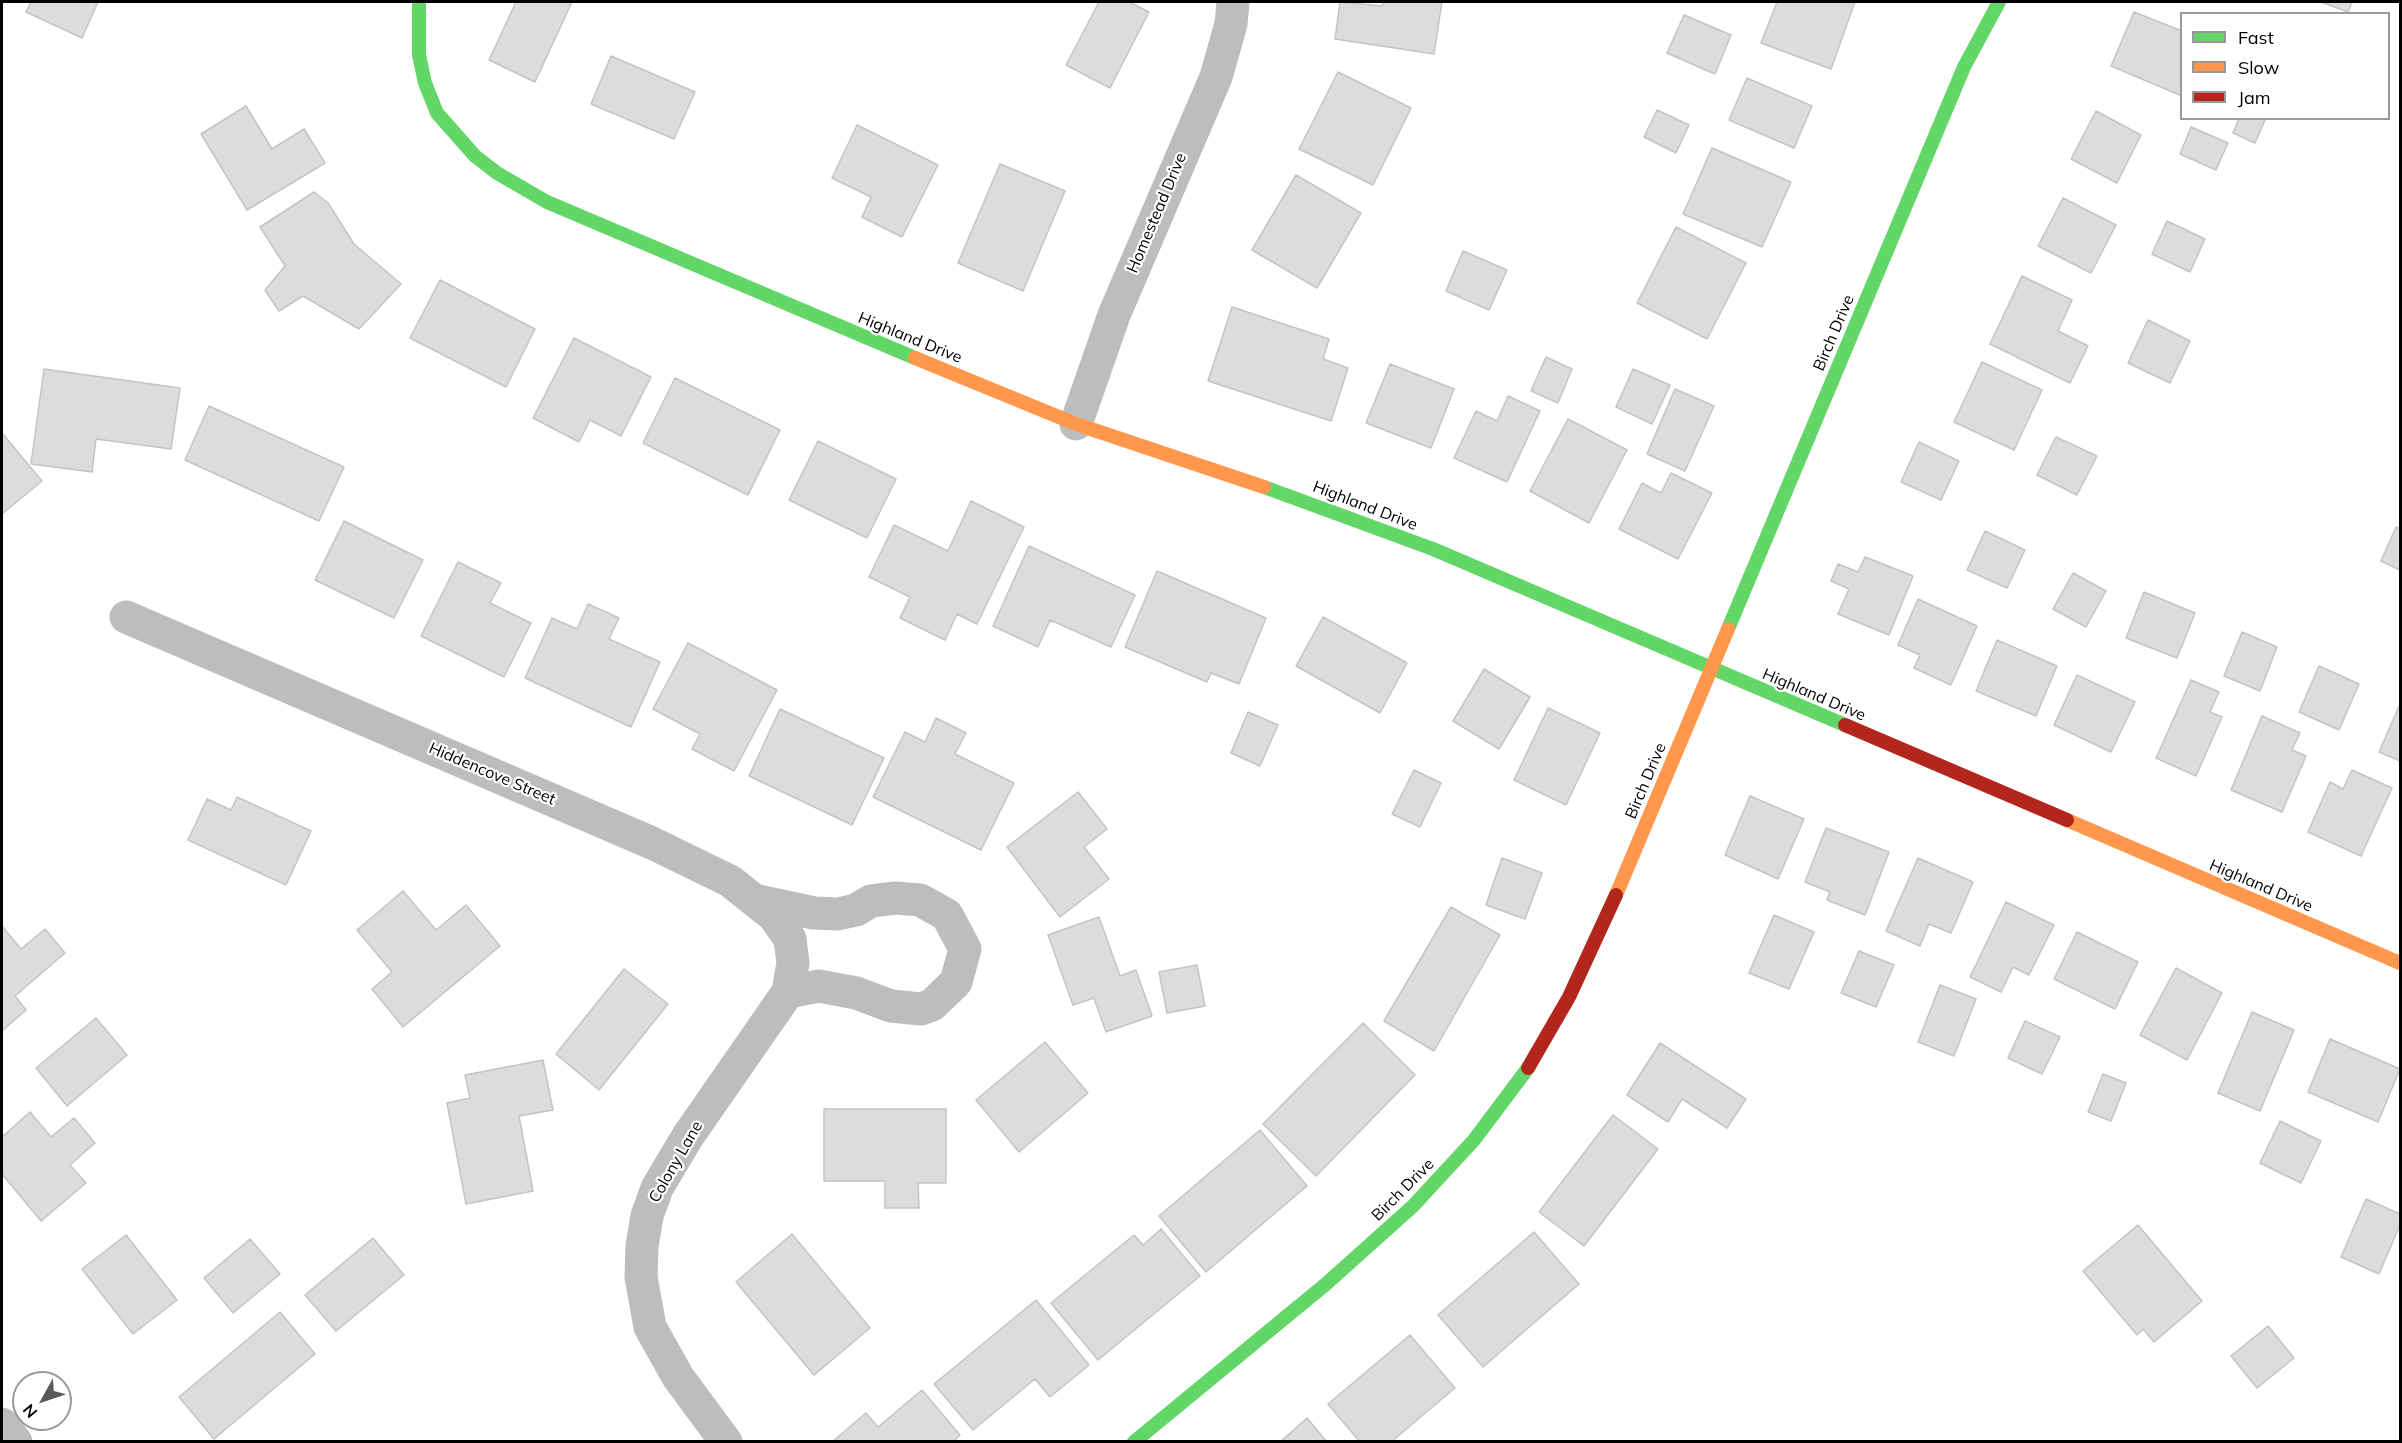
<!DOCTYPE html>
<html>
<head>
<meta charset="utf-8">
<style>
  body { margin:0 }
  #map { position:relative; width:2402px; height:1443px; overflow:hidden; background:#fff; font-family:Mulish,sans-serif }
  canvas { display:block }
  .frame { position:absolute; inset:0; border:3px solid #000; pointer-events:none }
  .legend { position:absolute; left:2180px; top:12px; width:210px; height:108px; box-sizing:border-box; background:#fff; border:2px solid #999; margin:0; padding:8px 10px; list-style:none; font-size:18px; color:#000 }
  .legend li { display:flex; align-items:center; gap:12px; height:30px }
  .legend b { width:30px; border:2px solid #999 }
  .north { position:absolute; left:12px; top:1371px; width:60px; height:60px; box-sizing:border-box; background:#fff; border:2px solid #999; border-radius:50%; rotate:230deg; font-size:16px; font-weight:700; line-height:24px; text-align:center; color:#000 }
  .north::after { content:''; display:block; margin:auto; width:21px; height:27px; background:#595959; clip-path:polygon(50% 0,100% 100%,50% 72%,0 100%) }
</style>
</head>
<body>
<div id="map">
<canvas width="2402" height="1443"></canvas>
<div class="frame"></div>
<ul class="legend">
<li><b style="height:8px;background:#63d668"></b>Fast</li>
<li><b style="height:8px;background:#ff974d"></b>Slow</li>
<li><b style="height:8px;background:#b3261e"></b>Jam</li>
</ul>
<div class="north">N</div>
</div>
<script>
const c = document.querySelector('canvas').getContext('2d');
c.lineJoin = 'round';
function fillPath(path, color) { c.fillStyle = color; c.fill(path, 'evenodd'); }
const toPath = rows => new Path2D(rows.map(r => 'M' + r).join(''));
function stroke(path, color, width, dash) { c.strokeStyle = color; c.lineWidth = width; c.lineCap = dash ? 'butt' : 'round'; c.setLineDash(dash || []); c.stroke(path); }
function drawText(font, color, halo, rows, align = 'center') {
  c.font = font + ' Mulish,sans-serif'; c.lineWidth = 4.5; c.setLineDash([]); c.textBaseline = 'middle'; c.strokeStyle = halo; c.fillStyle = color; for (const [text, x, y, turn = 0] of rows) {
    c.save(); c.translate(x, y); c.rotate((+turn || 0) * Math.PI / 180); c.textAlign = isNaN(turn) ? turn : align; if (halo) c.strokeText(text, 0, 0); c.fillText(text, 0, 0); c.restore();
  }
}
const building = toPath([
  [31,2,98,2,82,38,26,12,31,2],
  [516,2,572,2,535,82,489,60,516,2],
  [1099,2,1129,2,1149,12,1110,88,1066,65,1099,2],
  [1340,2,1382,6,1383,2,1442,2,1434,54,1335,39,1340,2],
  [1777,2,1855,2,1831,69,1761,43,1777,2],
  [2321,2,2352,2,2348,12,2321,2],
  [2134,12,2182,31,2182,96,2111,66,2134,12],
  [1684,15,1731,35,1715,74,1667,53,1684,15],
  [611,56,695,92,674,139,591,104,611,56],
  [1338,72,1411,108,1373,185,1299,149,1338,72],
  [1747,78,1812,106,1794,148,1729,120,1747,78],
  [246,106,272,149,304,129,325,163,247,210,201,134,246,106],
  [1657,110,1689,125,1676,153,1644,137,1657,110],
  [2096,111,2141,135,2117,183,2071,159,2096,111],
  [2239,118,2266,118,2255,143,2233,133,2239,118],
  [857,125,938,165,902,237,862,217,871,197,832,178,857,125],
  [2191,127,2228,143,2216,170,2180,154,2191,127],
  [1712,148,1791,182,1762,247,1683,214,1712,148],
  [1000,164,1065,191,1023,291,958,263,1000,164],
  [1296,175,1361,213,1317,288,1252,250,1296,175],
  [314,192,328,203,354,244,401,284,359,329,303,296,279,311,265,290,285,266,260,227,314,192],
  [2063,198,2116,225,2091,273,2038,246,2063,198],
  [2167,221,2205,239,2190,272,2152,254,2167,221],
  [1676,227,1746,263,1707,339,1637,303,1676,227],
  [1463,251,1507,270,1489,310,1446,291,1463,251],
  [2022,276,2072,300,2058,331,2088,346,2070,383,1990,344,2022,276],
  [440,280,535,329,506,387,410,338,440,280],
  [1232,307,1329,339,1323,359,1348,368,1331,421,1208,381,1232,307],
  [2148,320,2190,341,2170,383,2128,363,2148,320],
  [574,338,651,377,621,436,590,420,579,442,533,418,574,338],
  [1546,357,1572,369,1558,403,1531,391,1546,357],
  [1982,362,2042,390,2014,450,1954,422,1982,362],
  [1390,364,1454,389,1431,448,1366,423,1390,364],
  [44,369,180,388,171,449,96,439,92,472,31,464,44,369],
  [1633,369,1670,385,1652,424,1616,407,1633,369],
  [675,378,780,430,748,495,643,443,675,378],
  [1675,389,1714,406,1685,471,1647,454,1675,389],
  [1508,396,1540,411,1507,482,1454,458,1476,411,1497,421,1508,396],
  [209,406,344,467,319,521,185,460,209,406],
  [1568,419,1627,450,1589,523,1530,491,1568,419],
  [2,433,42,481,2,514,2,433],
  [2056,437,2097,456,2077,495,2037,475,2056,437],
  [818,441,896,479,867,538,789,500,818,441],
  [1919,442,1959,461,1941,500,1901,482,1919,442],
  [1671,473,1712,493,1678,559,1619,529,1642,483,1661,493,1671,473],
  [971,501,1024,527,977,624,957,614,945,640,900,618,910,597,869,577,894,525,948,551,971,501],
  [344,521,423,560,394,618,315,580,344,521],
  [2396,527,2400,529,2400,570,2381,561,2396,527],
  [1985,531,2025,550,2007,588,1967,570,1985,531],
  [1029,546,1135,595,1111,647,1050,620,1038,647,993,626,1029,546],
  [1865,557,1913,576,1889,635,1838,614,1849,589,1831,581,1838,564,1858,572,1865,557],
  [458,562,501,583,490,603,531,623,504,677,421,636,458,562],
  [1157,571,1266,618,1239,684,1211,673,1207,682,1125,647,1157,571],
  [2073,573,2106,591,2086,627,2053,609,2073,573],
  [2144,592,2195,613,2177,658,2126,638,2144,592],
  [1918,599,1977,626,1951,685,1914,668,1920,655,1898,645,1918,599],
  [588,604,619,618,609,639,660,662,631,727,525,678,552,618,577,629,588,604],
  [1323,617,1407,663,1380,713,1296,666,1323,617],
  [2242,632,2277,647,2260,691,2224,676,2242,632],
  [1997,640,2057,666,2036,716,1976,691,1997,640],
  [688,643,777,690,734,771,692,749,700,734,653,709,688,643],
  [2319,666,2359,684,2339,730,2299,712,2319,666],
  [1484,669,1530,697,1499,749,1453,721,1484,669],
  [2077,675,2135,702,2111,752,2054,725,2077,675],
  [2191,680,2219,692,2210,712,2222,717,2196,776,2156,758,2191,680],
  [2400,704,2400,761,2379,752,2400,704],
  [1548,708,1600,733,1566,805,1514,780,1548,708],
  [780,709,884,758,852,825,749,776,780,709],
  [1248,712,1278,725,1260,766,1231,753,1248,712],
  [2262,716,2300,733,2292,750,2306,756,2282,812,2231,790,2262,716],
  [936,718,966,733,955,754,1014,783,981,850,873,797,905,732,925,742,936,718],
  [1414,770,1441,783,1420,827,1392,814,1414,770],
  [2352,770,2392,788,2361,856,2308,832,2330,782,2343,789,2352,770],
  [1078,792,1107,829,1084,847,1109,879,1060,917,1007,847,1078,792],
  [1750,796,1804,819,1778,879,1725,855,1750,796],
  [237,797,311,831,286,885,188,840,207,799,231,810,237,797],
  [1826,828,1889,852,1865,915,1827,900,1830,892,1805,882,1826,828],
  [1502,858,1542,873,1525,919,1486,905,1502,858],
  [1918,858,1973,882,1951,933,1929,924,1920,946,1886,931,1918,858],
  [403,891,436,930,466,905,500,946,403,1027,372,989,392,972,357,930,403,891],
  [2006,902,2054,925,2029,975,2013,967,2001,992,1970,977,2006,902],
  [1451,907,1500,935,1434,1051,1384,1021,1451,907],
  [1774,915,1814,932,1789,989,1749,973,1774,915],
  [1099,917,1120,976,1136,970,1152,1016,1106,1032,1094,998,1073,1005,1048,935,1099,917],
  [2,926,21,949,45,929,65,953,15,996,26,1010,2,1031,2,926],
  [2077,932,2138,962,2115,1009,2054,979,2077,932],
  [1859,951,1894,965,1876,1007,1841,993,1859,951],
  [1197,965,1205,1006,1167,1013,1159,972,1197,965],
  [2176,968,2222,993,2187,1060,2140,1035,2176,968],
  [624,969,668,1004,599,1090,556,1054,624,969],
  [1940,985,1976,999,1954,1056,1918,1042,1940,985],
  [2252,1012,2294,1030,2260,1111,2218,1093,2252,1012],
  [96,1018,127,1055,67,1106,36,1068,96,1018],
  [2025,1021,2060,1037,2042,1074,2008,1058,2025,1021],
  [1363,1023,1415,1075,1316,1176,1263,1124,1363,1023],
  [2330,1039,2400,1069,2378,1122,2308,1092,2330,1039],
  [1045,1042,1088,1093,1019,1152,976,1100,1045,1042],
  [1660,1043,1746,1099,1727,1128,1682,1099,1668,1122,1627,1095,1660,1043],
  [543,1060,553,1110,519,1116,533,1191,466,1204,447,1103,470,1098,465,1075,543,1060],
  [2103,1074,2126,1083,2111,1121,2088,1112,2103,1074],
  [824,1109,946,1109,946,1183,918,1183,919,1208,885,1208,885,1181,824,1181,824,1109],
  [30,1112,51,1137,74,1118,95,1143,70,1165,86,1183,41,1221,2,1174,2,1137,30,1112],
  [1613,1115,1658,1149,1584,1246,1539,1212,1613,1115],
  [2280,1121,2321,1141,2301,1183,2260,1163,2280,1121],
  [1260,1130,1307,1186,1206,1272,1159,1216,1260,1130],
  [2366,1199,2400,1214,2400,1225,2379,1274,2341,1257,2366,1199],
  [2138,1225,2202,1301,2154,1342,2143,1329,2137,1335,2083,1271,2138,1225],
  [1161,1229,1200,1276,1098,1360,1051,1303,1134,1235,1143,1245,1161,1229],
  [1534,1232,1579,1284,1483,1367,1438,1315,1534,1232],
  [792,1234,870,1328,814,1375,736,1282,792,1234],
  [126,1235,177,1300,133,1334,82,1269,126,1235],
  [373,1238,404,1275,336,1331,305,1295,373,1238],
  [250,1239,280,1274,233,1313,204,1278,250,1239],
  [1036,1300,1089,1365,1050,1397,1035,1379,973,1430,934,1384,1036,1300],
  [280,1312,315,1354,214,1439,179,1397,280,1312],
  [2268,1326,2294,1358,2257,1388,2231,1356,2268,1326],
  [1410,1335,1455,1388,1391,1442,1360,1442,1328,1404,1410,1335],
  [922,1390,960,1435,953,1442,832,1442,866,1413,878,1427,922,1390],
  [1307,1418,1327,1442,1280,1442,1307,1418]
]);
const street = toPath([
  [1076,424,1114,315,1216,77,1231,24,1233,2],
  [126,617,652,843,730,881,774,916,790,939,793,963,788,992,688,1136,657,1188,647,1216,642,1246,641,1277,650,1327,678,1377,726,1442],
  [758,901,814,913,838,914,856,910,871,901,896,898,920,900,947,915,965,949,956,982,932,1005,921,1009,891,1006,856,993,819,986,788,992],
  [2,1424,16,1442]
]);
const fast = toPath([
  [419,2,419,55,425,83,437,113,475,156,497,173,547,202,915,358],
  [1264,487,1433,549,1845,725],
  [1728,629,1964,67,1999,2],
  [1134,1442,1326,1284,1413,1206,1474,1140,1528,1068]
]);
const slow = toPath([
  [915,358,1076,424,1264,487],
  [2067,820,2400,963],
  [1616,895,1728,629]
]);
const jam = toPath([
  [1845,725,2067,820],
  [1528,1068,1569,997,1616,895]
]);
const streetNames = [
  ["Homestead Drive",1157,213,-67],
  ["Birch Drive",1834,333,-67],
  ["Highland Drive",910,338,22],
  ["Highland Drive",1365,506,21],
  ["Highland Drive",1814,695,23],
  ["Hiddencove Street",492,774,23],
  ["Birch Drive",1646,781,-67],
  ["Highland Drive",2261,886,23],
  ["Colony Lane",676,1162,-60],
  ["Birch Drive",1403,1190,-45]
];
fillPath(building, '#dcdcdc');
stroke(building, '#c4c4c4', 1.5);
stroke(street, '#bdbdbd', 33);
stroke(fast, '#63d668', 14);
stroke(slow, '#ff974d', 14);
stroke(jam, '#b3261e', 14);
drawText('16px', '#000', '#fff', streetNames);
</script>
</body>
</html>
